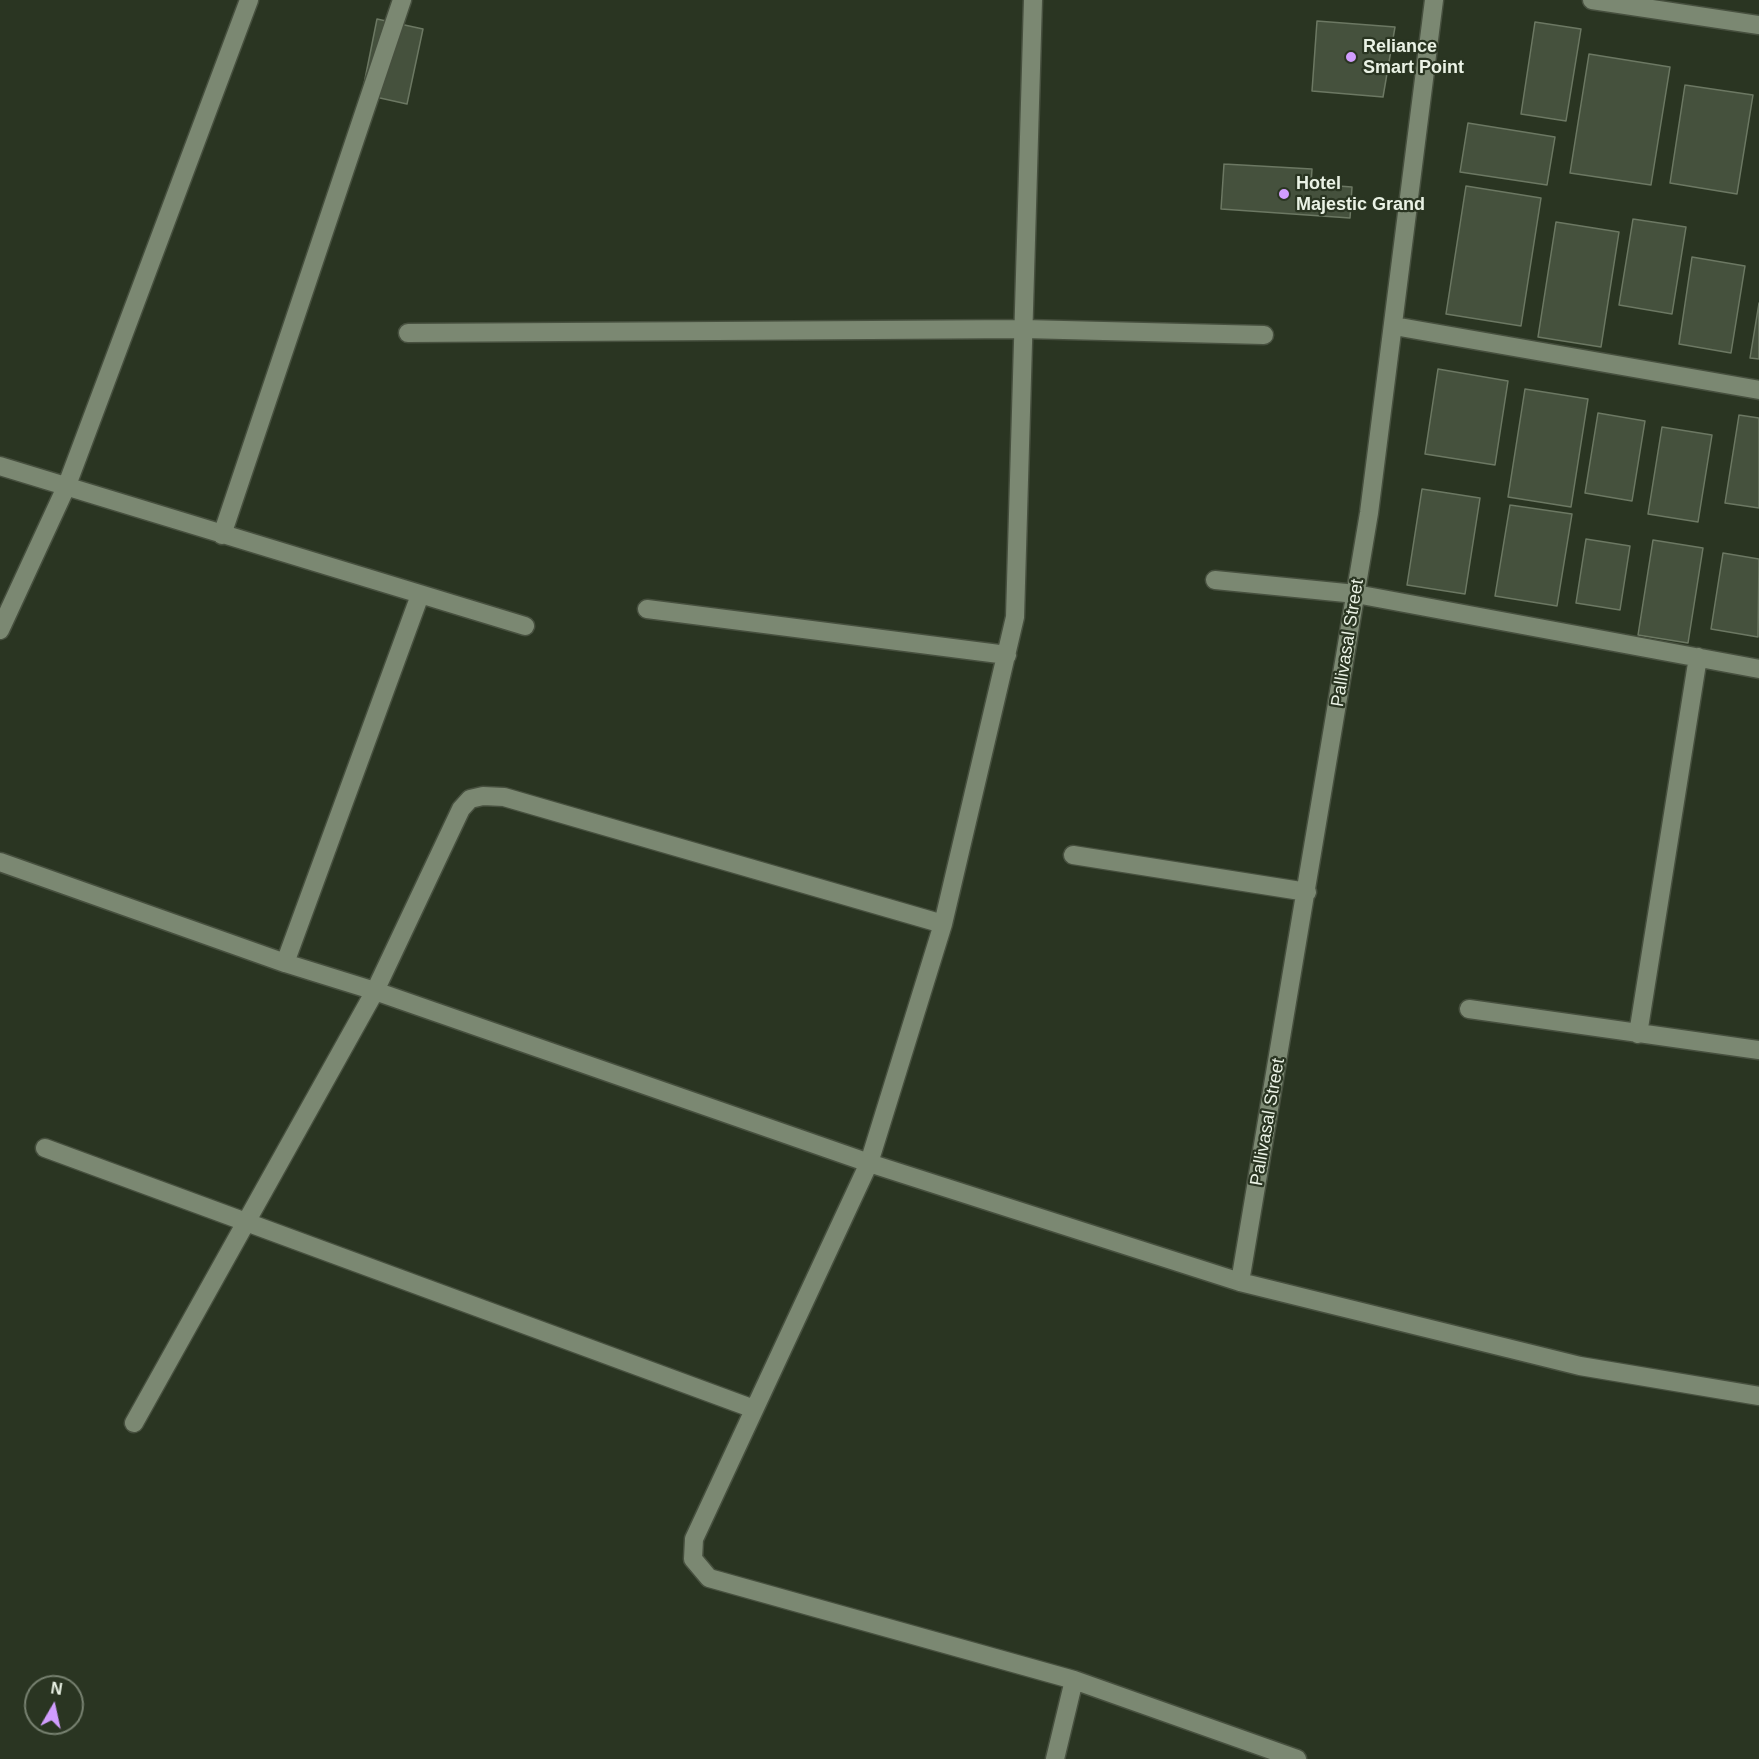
<!DOCTYPE html>
<html>
<head>
<meta charset="utf-8">
<style>
  body { margin:0 }
  #map { position:relative; width:1759px; height:1759px; overflow:hidden; background:#2a3522; font-family:Arial,sans-serif }
  canvas { display:block }
  .north { position:absolute; left:24px; top:1675px; width:60px; height:60px; box-sizing:border-box; background:#2a3522; border:2px solid #778170; border-radius:50%; rotate:9deg; font-size:16px; font-weight:700; line-height:24px; text-align:center; color:#eaf2e5 }
  .north::after { content:''; display:block; margin:auto; width:21px; height:27px; background:#d19dfe; clip-path:polygon(50% 0,100% 100%,50% 72%,0 100%) }
</style>
</head>
<body>
<div id="map">
<canvas width="1759" height="1759"></canvas>
<div class="north">N</div>
</div>
<script>
const c = document.querySelector('canvas').getContext('2d');
c.lineJoin = 'round';
function fillPath(path, color) { c.fillStyle = color; c.fill(path, 'evenodd'); }
const toPath = rows => new Path2D(rows.map(r => 'M' + r).join(''));
function stroke(path, color, width, dash) { c.strokeStyle = color; c.lineWidth = width; c.lineCap = dash ? 'butt' : 'round'; c.setLineDash(dash || []); c.stroke(path); }
function drawText(font, color, halo, rows, align = 'center') {
  c.font = font + ' Arial,sans-serif'; c.lineWidth = 4.5; c.setLineDash([]); c.textBaseline = 'middle'; c.strokeStyle = halo; c.fillStyle = color; for (const [text, x, y, turn = 0] of rows) {
    c.save(); c.translate(x, y); c.rotate((+turn || 0) * Math.PI / 180); c.textAlign = isNaN(turn) ? turn : align; if (halo) c.strokeText(text, 0, 0); c.fillText(text, 0, 0); c.restore();
  }
}
const building = toPath([
  [377,19,423,29,407,104,362,94,377,19],
  [1317,21,1395,27,1383,97,1312,91,1317,21],
  [1535,22,1581,29,1566,121,1521,114,1535,22],
  [1589,54,1670,67,1651,185,1570,173,1589,54],
  [1685,85,1753,95,1737,194,1670,183,1685,85],
  [1468,123,1555,137,1547,185,1460,172,1468,123],
  [1224,164,1312,169,1311,184,1352,187,1350,218,1221,209,1224,164],
  [1466,186,1541,198,1521,326,1446,314,1466,186],
  [1633,219,1686,227,1672,314,1619,305,1633,219],
  [1556,222,1619,232,1601,347,1538,337,1556,222],
  [1692,257,1745,266,1731,353,1679,344,1692,257],
  [1759,303,1759,359,1750,358,1759,303],
  [1438,369,1508,381,1495,465,1425,454,1438,369],
  [1525,389,1588,399,1571,507,1508,497,1525,389],
  [1598,413,1645,421,1632,501,1585,493,1598,413],
  [1739,415,1759,418,1759,508,1725,503,1739,415],
  [1662,427,1712,435,1698,522,1648,514,1662,427],
  [1422,489,1480,498,1465,594,1407,585,1422,489],
  [1510,505,1572,514,1557,606,1495,596,1510,505],
  [1586,539,1630,546,1620,610,1576,603,1586,539],
  [1653,540,1703,548,1688,643,1638,635,1653,540],
  [1723,553,1759,559,1758,637,1711,629,1723,553]
]);
const minor = toPath([
  [1033,0,1015,617,943,924,869,1163,694,1539,693,1559,709,1578,1074,1680,1297,1759],
  [1592,0,1759,25],
  [1394,326,1759,390],
  [408,333,1024,329,1264,335],
  [0,466,525,626],
  [222,535,402,0],
  [1215,580,1356,594,1759,669],
  [647,609,1007,655],
  [0,630,67,485,249,0],
  [1073,855,1307,892],
  [0,862,285,963,375,991,869,1163,1240,1282,1580,1366,1759,1396],
  [285,963,420,595],
  [1469,1009,1759,1050],
  [1638,1034,1698,657],
  [45,1148,754,1409],
  [1240,1282,1369,513,1434,0],
  [134,1423,375,991,461,809,470,799,483,796,504,797,943,924],
  [1055,1759,1074,1680]
]);
const markers = [
  [1351,57,6,"#d19dfe"],
  [1284,194,6,"#d19dfe"]
];
const poiNames = [
  ["Reliance",1363,47],
  ["Smart Point",1363,68],
  ["Hotel",1296,184],
  ["Majestic Grand",1296,205]
];
const streetNames = [
  ["Pallivasal Street",1348,643,-81],
  ["Pallivasal Street",1268,1122,-80]
];
fillPath(building, '#45513d');
stroke(building, '#6c7863', 1.5);
stroke(minor, '#47503f', 21);
stroke(minor, '#7b8872', 18);
for (const [x, y, r, color] of markers) { const dot = new Path2D(); dot.arc(x, y, r, 0, 2 * Math.PI); c.fillStyle = color; c.fill(dot); stroke(dot, '#2a3522', 2); }
drawText('bold 18px', '#eaf2e5', '#2a3522', poiNames, 'left');
drawText('18px', '#eaf2e5', '#2a3522', streetNames);
</script>
</body>
</html>
